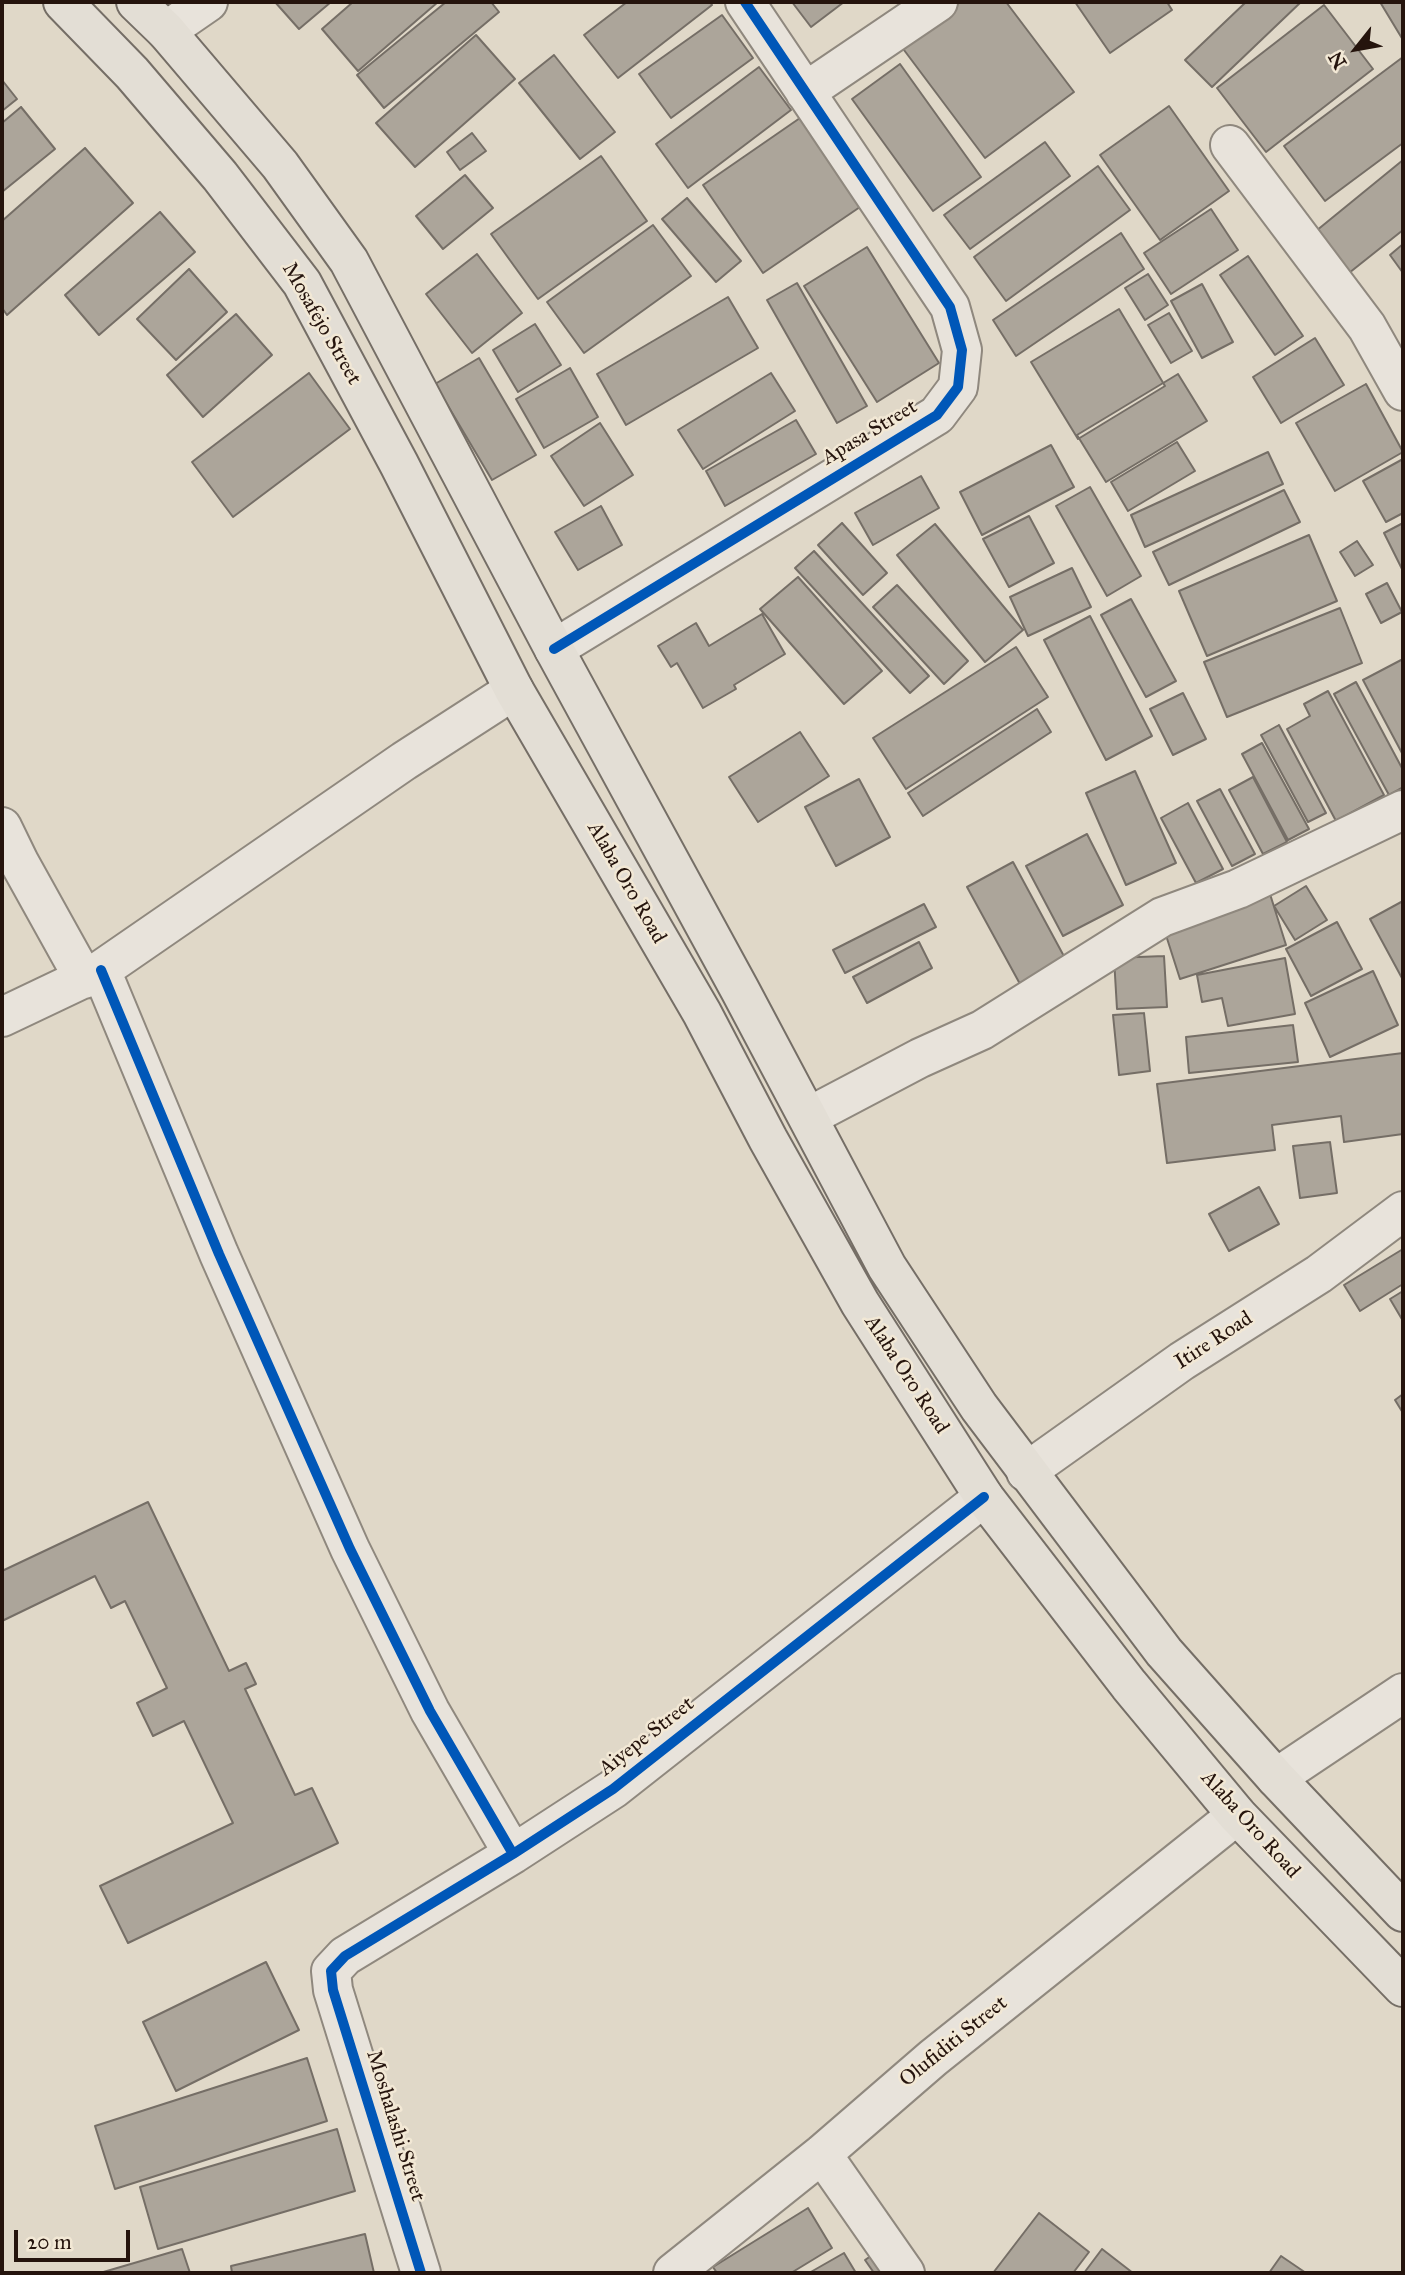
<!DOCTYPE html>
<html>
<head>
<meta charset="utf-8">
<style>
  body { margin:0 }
  #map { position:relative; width:1405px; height:2275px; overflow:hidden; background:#e0d8c8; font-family:"IM FELL Great Primer",serif }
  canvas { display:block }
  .frame { position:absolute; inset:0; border:4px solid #25140d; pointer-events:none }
  .north { position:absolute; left:1321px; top:14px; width:70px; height:70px; -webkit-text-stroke:5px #f2e8d5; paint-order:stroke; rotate:239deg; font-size:19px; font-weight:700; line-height:28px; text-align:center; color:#25140d }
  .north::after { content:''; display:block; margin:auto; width:24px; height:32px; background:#25140d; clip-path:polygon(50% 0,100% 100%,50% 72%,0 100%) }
  .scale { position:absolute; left:14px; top:2230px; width:116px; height:32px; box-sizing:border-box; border:4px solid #25140d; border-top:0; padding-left:9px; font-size:21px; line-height:24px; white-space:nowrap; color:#25140d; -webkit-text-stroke:5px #f2e8d5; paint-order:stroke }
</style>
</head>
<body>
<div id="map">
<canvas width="1405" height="2275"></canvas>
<div class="frame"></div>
<div class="north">N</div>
<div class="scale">20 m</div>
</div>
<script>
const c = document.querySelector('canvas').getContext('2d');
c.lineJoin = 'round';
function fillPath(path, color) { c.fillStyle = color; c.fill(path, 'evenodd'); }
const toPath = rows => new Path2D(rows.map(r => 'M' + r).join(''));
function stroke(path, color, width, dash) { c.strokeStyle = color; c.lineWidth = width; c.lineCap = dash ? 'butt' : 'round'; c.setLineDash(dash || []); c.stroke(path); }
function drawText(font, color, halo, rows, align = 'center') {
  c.font = font + ' "IM FELL Great Primer",serif'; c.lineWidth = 5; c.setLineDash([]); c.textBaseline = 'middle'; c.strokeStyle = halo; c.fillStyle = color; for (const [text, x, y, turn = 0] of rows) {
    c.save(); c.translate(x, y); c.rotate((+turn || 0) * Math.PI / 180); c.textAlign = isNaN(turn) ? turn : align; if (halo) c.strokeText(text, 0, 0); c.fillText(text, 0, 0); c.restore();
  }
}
const building = toPath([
  [275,2,331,2,299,29,275,2],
  [353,2,438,2,358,71,322,29,353,2],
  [446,2,491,2,499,12,384,108,357,75,446,2],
  [627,2,710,2,712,5,618,78,584,35,627,2],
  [792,2,844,2,811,27,792,2],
  [960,2,1006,2,1074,92,985,158,901,46,960,2],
  [1075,2,1167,2,1172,10,1110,53,1075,2],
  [1246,2,1301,2,1212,87,1185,60,1246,2],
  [1380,2,1403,2,1403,40,1380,2],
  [1324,5,1373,69,1266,152,1217,88,1324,5],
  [722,15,753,58,671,118,639,74,722,15],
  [476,35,515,79,415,167,376,123,476,35],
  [554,55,615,132,580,159,519,83,554,55],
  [1403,57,1403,143,1325,201,1284,146,1403,57],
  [900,64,981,177,933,211,852,99,900,64],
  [759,67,791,110,688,188,656,144,759,67],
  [2,80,17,99,2,111,2,80],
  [1169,106,1229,191,1160,240,1100,155,1169,106],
  [21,107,55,149,2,192,2,123,21,107],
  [800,118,860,207,763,273,703,185,800,118],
  [472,133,486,151,460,170,447,152,472,133],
  [1045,142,1070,176,970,249,944,215,1045,142],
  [85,148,133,203,7,315,2,308,2,221,85,148],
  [601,156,647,221,538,299,491,234,601,156],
  [1403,160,1403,230,1349,273,1316,231,1403,160],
  [1098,166,1130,210,1006,301,974,257,1098,166],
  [465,175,493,208,443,249,416,216,465,175],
  [687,198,741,261,716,282,662,219,687,198],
  [1211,209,1238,250,1171,294,1144,253,1211,209],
  [160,212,195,252,99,335,65,295,160,212],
  [653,225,691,276,584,353,547,302,653,225],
  [1121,233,1144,269,1016,356,993,320,1121,233],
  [1403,244,1403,273,1390,255,1403,244],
  [867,247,939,363,877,402,804,286,867,247],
  [477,254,522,313,472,353,426,294,477,254],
  [1248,256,1303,336,1275,355,1220,275,1248,256],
  [189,269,227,312,176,360,137,319,189,269],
  [1148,274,1168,305,1145,320,1125,288,1148,274],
  [797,283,867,406,837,423,767,300,797,283],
  [1202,284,1233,342,1202,358,1171,301,1202,284],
  [728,297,758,348,626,425,597,374,728,297],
  [1119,309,1165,386,1078,439,1031,362,1119,309],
  [1169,313,1192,351,1171,363,1148,325,1169,313],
  [236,314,272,355,203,417,167,375,236,314],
  [535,324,561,365,518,392,493,350,535,324],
  [1315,338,1344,385,1281,423,1253,377,1315,338],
  [479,358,536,455,492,480,435,384,479,358],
  [570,368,598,417,544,448,516,399,570,368],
  [309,373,350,429,233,517,192,462,309,373],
  [771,373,795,411,703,469,678,430,771,373],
  [1178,374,1207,421,1106,482,1077,435,1178,374],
  [1366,384,1403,452,1335,491,1296,423,1366,384],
  [796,420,816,454,725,506,706,471,796,420],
  [600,423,633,475,584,506,551,456,600,423],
  [1177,442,1195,471,1128,511,1111,482,1177,442],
  [1051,445,1074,487,982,535,960,492,1051,445],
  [1268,452,1283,484,1145,547,1131,515,1268,452],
  [1403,459,1403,513,1386,522,1363,481,1403,459],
  [921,476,939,508,873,545,855,513,921,476],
  [1090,487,1141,576,1107,596,1056,506,1090,487],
  [1284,490,1300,522,1169,585,1153,552,1284,490],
  [601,506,622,545,578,570,555,532,601,506],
  [1029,516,1054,563,1009,587,983,539,1029,516],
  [842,523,887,573,863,595,818,545,842,523],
  [1403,523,1403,571,1384,533,1403,523],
  [935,524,1023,630,985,662,897,555,935,524],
  [1309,535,1337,601,1207,656,1179,591,1309,535],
  [1357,541,1373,565,1355,576,1340,552,1357,541],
  [814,551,929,676,910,693,795,568,814,551],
  [1072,568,1091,607,1028,636,1010,597,1072,568],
  [798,577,882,671,844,704,760,609,798,577],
  [1387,583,1402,612,1381,623,1366,594,1387,583],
  [897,585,968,661,944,684,873,607,897,585],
  [1131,599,1176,681,1146,697,1101,615,1131,599],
  [1340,608,1362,663,1227,717,1204,662,1340,608],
  [762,614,785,654,734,685,736,689,703,708,677,663,671,667,658,646,696,623,709,646,762,614],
  [1090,616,1152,736,1106,760,1044,640,1090,616],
  [1016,647,1048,697,906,789,873,738,1016,647],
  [1403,659,1403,755,1363,680,1403,659],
  [1356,682,1403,770,1403,787,1389,795,1334,694,1356,682],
  [1328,691,1384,795,1336,821,1287,729,1310,716,1304,704,1328,691],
  [1183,693,1206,739,1173,755,1150,709,1183,693],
  [1037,709,1051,732,923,816,908,793,1037,709],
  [1279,725,1326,813,1308,822,1261,735,1279,725],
  [800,732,829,776,758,822,729,777,800,732],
  [1262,743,1309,829,1288,840,1242,754,1262,743],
  [1135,771,1176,863,1126,885,1086,793,1135,771],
  [1253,777,1287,842,1263,854,1229,790,1253,777],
  [859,779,890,837,836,866,805,807,859,779],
  [1220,789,1255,854,1232,866,1197,801,1220,789],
  [1188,803,1223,869,1196,883,1161,818,1188,803],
  [1087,834,1123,905,1063,936,1026,866,1087,834],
  [1013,862,1066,960,1020,984,967,887,1013,862],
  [1306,886,1327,920,1295,940,1274,906,1306,886],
  [1270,894,1286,945,1180,979,1164,929,1270,894],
  [1403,901,1403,980,1370,919,1403,901],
  [924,904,936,927,845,973,833,950,924,904],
  [1337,922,1362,969,1311,996,1286,949,1337,922],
  [919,942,932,968,867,1003,853,977,919,942],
  [1164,956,1167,1007,1117,1009,1114,958,1164,956],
  [1285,958,1295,1014,1228,1026,1222,998,1202,1002,1197,975,1285,958],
  [1373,971,1398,1025,1330,1057,1305,1003,1373,971],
  [1144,1013,1150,1071,1119,1075,1113,1015,1144,1013],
  [1293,1025,1298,1062,1189,1073,1186,1037,1293,1025],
  [1403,1053,1403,1134,1344,1142,1341,1116,1272,1125,1275,1150,1167,1163,1157,1084,1403,1053],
  [1330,1142,1337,1193,1300,1198,1293,1146,1330,1142],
  [1259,1187,1279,1224,1229,1251,1209,1214,1259,1187],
  [1403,1249,1403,1284,1360,1311,1344,1285,1403,1249],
  [1403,1291,1403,1321,1390,1299,1403,1291],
  [1403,1394,1403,1413,1395,1400,1403,1394],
  [148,1502,229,1671,246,1663,256,1684,245,1689,295,1795,312,1788,338,1843,128,1943,100,1886,233,1823,184,1721,153,1736,137,1703,167,1688,125,1601,111,1608,95,1576,2,1621,2,1571,148,1502],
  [266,1962,299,2030,176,2091,143,2022,266,1962],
  [307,2058,327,2121,115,2189,95,2126,307,2058],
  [337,2129,355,2191,158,2249,140,2187,337,2129],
  [808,2208,832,2248,791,2273,717,2273,713,2267,808,2208],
  [1039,2213,1089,2252,1073,2273,993,2273,1039,2213],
  [365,2234,374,2273,232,2273,231,2266,365,2234],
  [182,2249,190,2273,100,2273,182,2249],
  [881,2249,898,2273,874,2273,865,2260,881,2249],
  [1102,2249,1133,2273,1084,2273,1102,2249],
  [844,2253,856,2273,809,2273,844,2253],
  [1281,2256,1306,2273,1269,2273,1281,2256]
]);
const minor = toPath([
  [166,31,208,2],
  [805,92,938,2],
  [1230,145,1367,327,1403,391],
  [554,649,937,415,958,387,962,350,950,307,745,2],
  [2,827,19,862,84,979],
  [101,970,219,1254,350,1549,430,1711,513,1854],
  [2,1017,101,970,404,761,514,690],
  [808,1117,920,1058,982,1030,1162,917,1238,889,1403,810],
  [1026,1472,1182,1361,1319,1274,1403,1211],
  [1276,1778,1403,1693],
  [822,2154,905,2273],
  [421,2273,333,1990,331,1971,345,1956,513,1854,613,1789,984,1497],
  [673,2273,822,2154,933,2058,1237,1815]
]);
const major = toPath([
  [63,2,132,73,220,176,302,283,399,464,514,690,702,1013,768,1139,860,1303,984,1497,1129,1685,1237,1815,1403,1987],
  [136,2,166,31,280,165,349,261,554,649,740,990,887,1267,979,1407,1164,1652,1276,1778,1403,1912]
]);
const cycleway = toPath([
  [554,649,937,415,958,387,962,350,950,307,745,2],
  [101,970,219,1254,350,1549,430,1711,513,1854],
  [421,2273,333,1990,331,1971,345,1956,513,1854,613,1789,984,1497]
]);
const streetNames = [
  ["Mosafejo Street",321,324,60],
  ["Apasa Street",870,433,-31],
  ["Alaba Oro Road",626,883,60],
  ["Itire Road",1214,1341,-33],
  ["Alaba Oro Road",906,1375,57],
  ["Aiyepe Street",647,1737,-38],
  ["Alaba Oro Road",1250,1825,48],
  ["Olufiditi Street",954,2042,-39],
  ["Moshalashi Street",395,2126,73]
];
fillPath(building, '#aca59a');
stroke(building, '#756e66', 2);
stroke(minor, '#8f887e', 42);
stroke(major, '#756e66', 42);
stroke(minor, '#e8e3db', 38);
stroke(major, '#e3ded5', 38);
stroke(cycleway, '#0057b8', 10);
drawText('21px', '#25140d', '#f2e8d5', streetNames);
</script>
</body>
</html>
